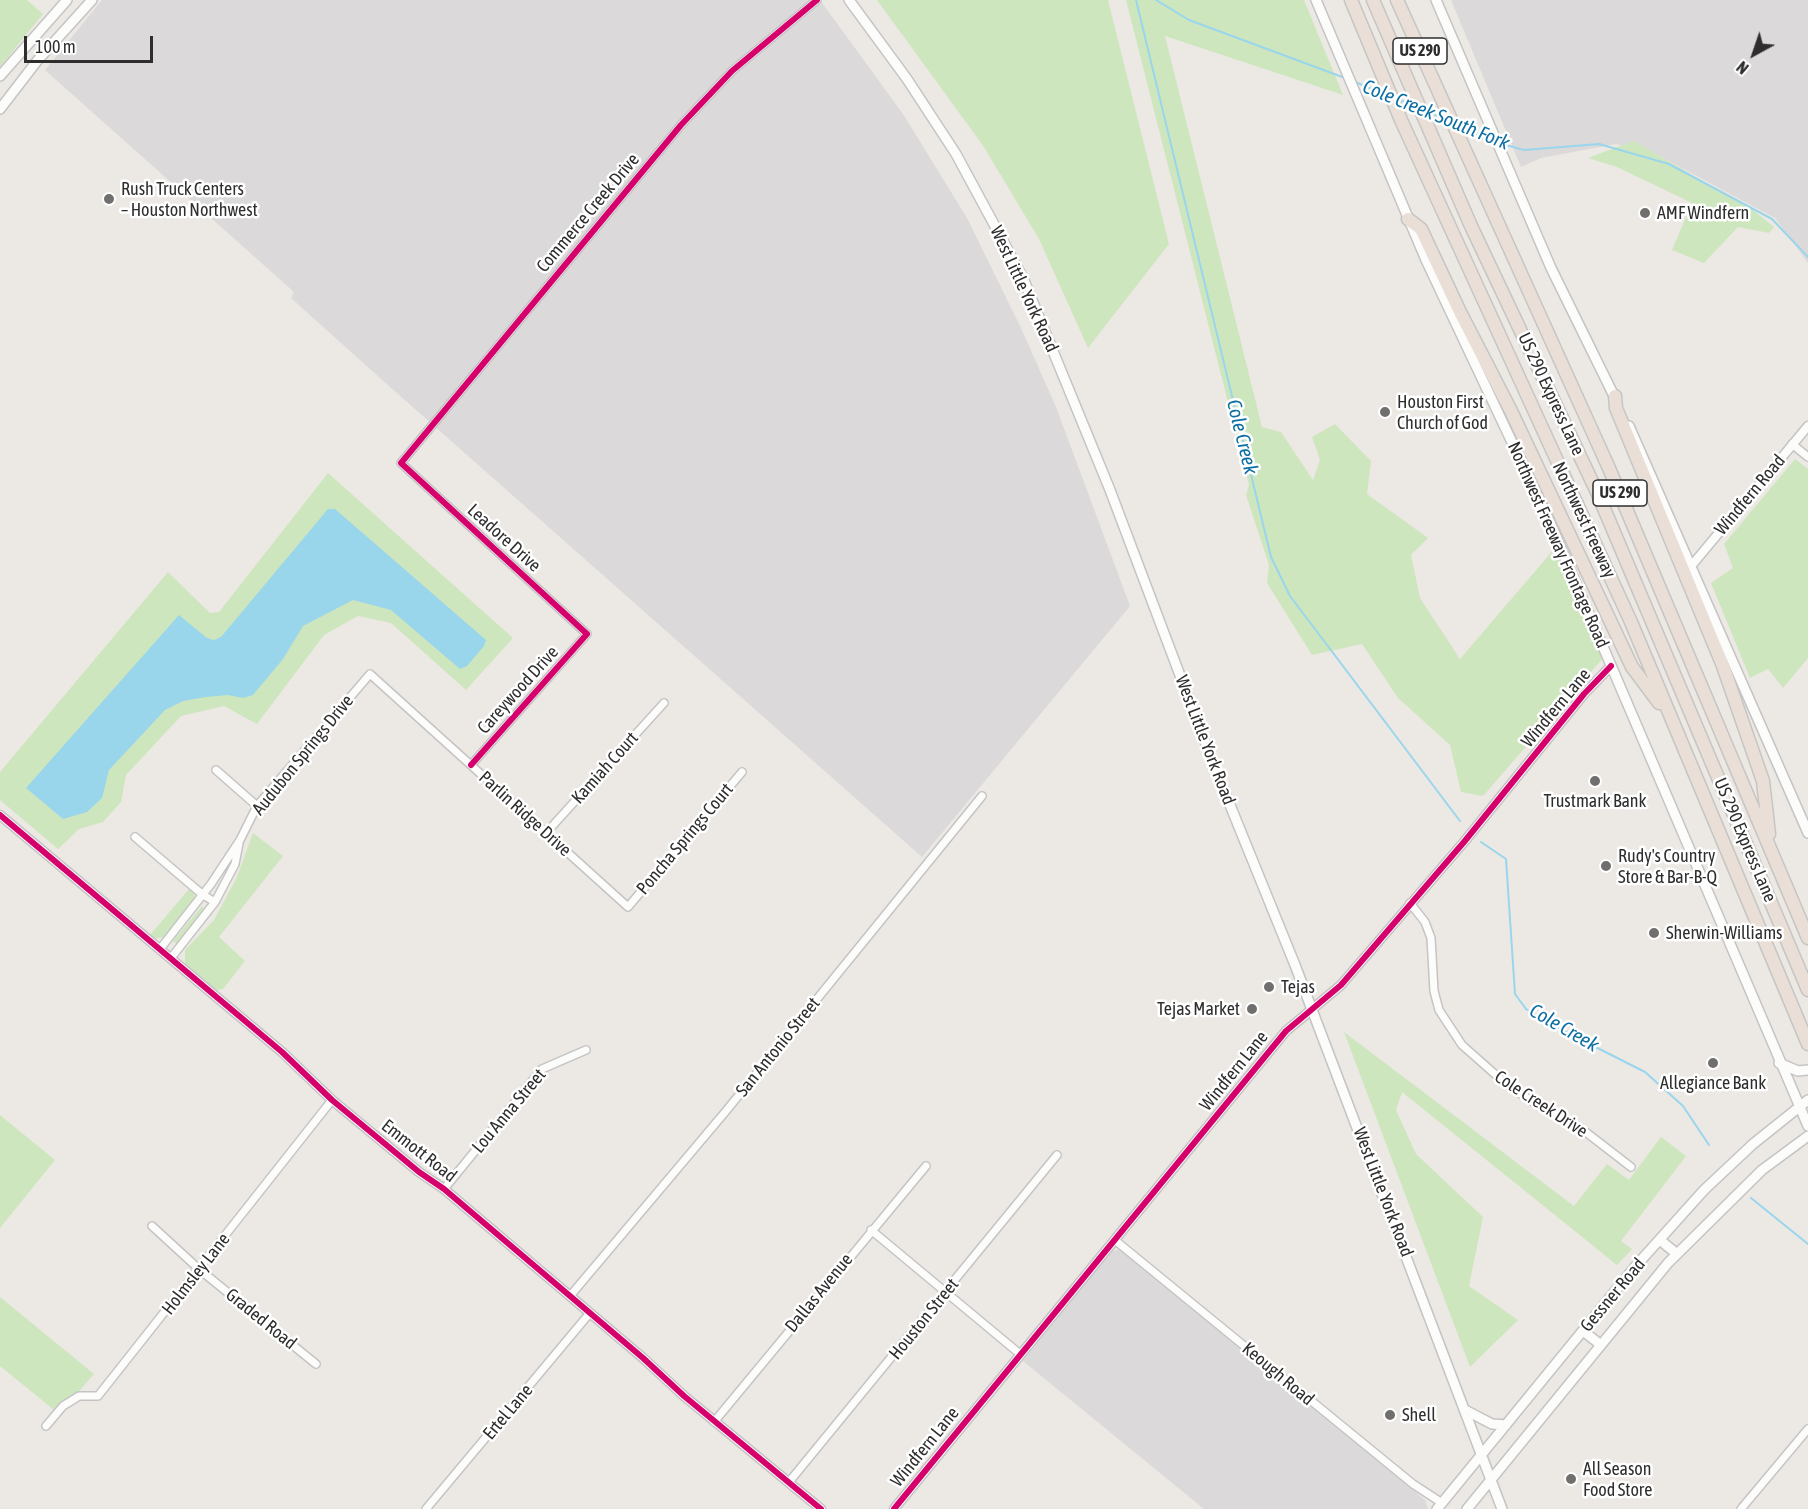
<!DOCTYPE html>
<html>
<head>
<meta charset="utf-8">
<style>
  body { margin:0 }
  #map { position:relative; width:1808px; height:1509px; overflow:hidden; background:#ece8e4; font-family:"Asap Condensed",sans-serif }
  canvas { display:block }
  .north { position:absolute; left:1724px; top:24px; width:60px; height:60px; -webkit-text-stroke:4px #fff; paint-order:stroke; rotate:220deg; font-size:16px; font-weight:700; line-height:24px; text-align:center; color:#2e2e2e }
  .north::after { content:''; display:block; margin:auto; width:21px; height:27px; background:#2e2e2e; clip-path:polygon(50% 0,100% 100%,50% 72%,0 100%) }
  .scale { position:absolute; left:24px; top:36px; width:129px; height:27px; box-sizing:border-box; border:3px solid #2e2e2e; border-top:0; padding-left:8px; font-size:18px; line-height:21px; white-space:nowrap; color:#2e2e2e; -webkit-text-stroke:4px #fff; paint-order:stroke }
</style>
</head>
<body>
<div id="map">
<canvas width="1808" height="1509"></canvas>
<div class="north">N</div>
<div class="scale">100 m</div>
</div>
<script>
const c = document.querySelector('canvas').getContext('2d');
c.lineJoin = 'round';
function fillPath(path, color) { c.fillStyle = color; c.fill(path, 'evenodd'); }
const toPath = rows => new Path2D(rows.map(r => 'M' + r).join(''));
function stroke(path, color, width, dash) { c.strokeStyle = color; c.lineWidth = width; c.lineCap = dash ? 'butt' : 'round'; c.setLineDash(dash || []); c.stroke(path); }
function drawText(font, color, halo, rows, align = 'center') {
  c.font = font + ' "Asap Condensed",sans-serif'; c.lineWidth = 5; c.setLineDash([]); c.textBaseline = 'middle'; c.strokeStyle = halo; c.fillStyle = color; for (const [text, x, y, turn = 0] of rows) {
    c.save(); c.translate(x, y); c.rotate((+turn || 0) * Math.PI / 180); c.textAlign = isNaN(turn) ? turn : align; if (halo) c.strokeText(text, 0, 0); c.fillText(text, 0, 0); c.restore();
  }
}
const industrial = toPath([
  [102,0,820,0,903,114,967,218,1021,328,1056,407,1130,606,922,857,390,387,291,298,294,292,45,70],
  [1451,0,1808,0,1808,263,1775,218,1663,158,1616,144,1541,158,1521,167],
  [1122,1249,1425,1500,1428,1509,1204,1509,1023,1361,1112,1251]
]);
const green = toPath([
  [0,0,27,0,43,14,0,67],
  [877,0,1108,0,1169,244,1088,348,1039,239,984,147],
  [1126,0,1304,0,1343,95,1165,36,1262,427,1281,432,1313,480,1320,460,1312,437,1335,424,1371,461,1367,494,1428,538,1411,555,1420,598,1460,659,1555,548,1604,657,1483,796,1461,792,1450,745,1398,698,1362,644,1312,655,1267,583,1269,565,1246,495,1249,485],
  [1634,141,1754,211,1774,227,1769,233,1738,227,1704,263,1672,250,1692,203,1617,167,1588,158],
  [1795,459,1808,469,1808,658,1783,688,1768,669,1750,678,1711,583,1733,568,1724,544],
  [328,473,513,638,466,690,391,623,358,616,324,635,257,724,224,706,181,716,126,775,121,802,103,822,79,829,58,849,0,800,0,772,168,572,210,613,219,612],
  [253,833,283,856,219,937,245,961,223,989,209,991,185,965,185,950,214,920,237,877],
  [189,889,194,893,195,902,165,937,152,939,150,935],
  [202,906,205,911,177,944,173,941],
  [1344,1032,1574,1206,1607,1164,1629,1180,1661,1137,1686,1156,1621,1241,1632,1249,1617,1265,1402,1092,1396,1110,1416,1154,1483,1217,1469,1286,1518,1320,1470,1367],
  [0,1115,55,1160,0,1228],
  [0,1297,94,1374,59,1414,0,1366]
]);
const water = toPath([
  [328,509,335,509,486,640,484,646,467,666,460,669,391,610,353,600,303,626,283,659,253,695,243,698,228,695,206,697,183,701,165,710,109,770,102,798,87,812,63,819,26,788,179,615,207,638,214,640,221,637]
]);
const stream = toPath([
  [1136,0,1271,557,1290,596,1460,821],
  [1156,0,1189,20,1345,78],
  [1353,81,1384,94],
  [1398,99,1412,105],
  [1426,110,1445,120],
  [1461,128,1494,142],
  [1502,144,1524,150,1599,144,1669,164,1772,219,1808,257],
  [1481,842,1506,859,1515,994,1526,1009,1556,1027,1645,1072,1683,1106,1709,1145],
  [1751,1198,1808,1244]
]);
const minor = toPath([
  [1792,444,1808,457],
  [471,765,587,634,401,463,681,125,732,71,817,0],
  [216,770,257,806],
  [546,833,664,703],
  [135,837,203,895,215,902],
  [1410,903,1425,922,1431,938,1434,991,1439,1010,1462,1045,1505,1083,1534,1103,1587,1133,1631,1167],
  [160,949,211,884,240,840,257,806,370,674,628,907,742,772],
  [171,958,215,902,235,864,239,843],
  [444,1189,542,1069,586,1050],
  [152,1226,200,1270,316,1364],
  [871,1230,1020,1354],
  [1116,1241,1413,1484,1442,1503],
  [570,1296,726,1111,982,796],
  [714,1422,926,1166],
  [46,1426,63,1406,79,1396,98,1396,332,1100],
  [789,1482,1057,1155],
  [426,1509,589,1314],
  [1741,1509,1808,1429]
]);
const tertiary = toPath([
  [1692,565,1808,426],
  [0,815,282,1052,332,1100,419,1172,444,1189,643,1358,684,1396,821,1509],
  [894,1509,1286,1031,1341,985,1464,842,1584,694,1611,666]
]);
const secondary = toPath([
  [849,0,907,79,956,154,1023,278,1110,490,1215,768,1295,965,1502,1509],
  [1316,0,1426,260,1551,525,1808,1126],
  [1436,0,1551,268,1616,400],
  [0,76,67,0],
  [0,109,37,61,92,0],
  [1629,426,1808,833],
  [1779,1063,1798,1071,1808,1070],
  [1660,1240,1677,1254],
  [1583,1331,1601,1345],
  [1467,1411,1492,1424,1506,1425],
  [1437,1509,1634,1268,1704,1190,1753,1144,1808,1100],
  [1467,1509,1668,1263,1762,1170,1808,1136]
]);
const motorway = toPath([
  [1351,0,1401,120,1631,622,1808,1044],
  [1373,0,1471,226,1597,492,1808,990],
  [1397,0,1608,466,1808,938],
  [1408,219,1421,229,1460,312,1511,411,1632,667,1659,703],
  [1615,396,1616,408,1723,666,1763,781,1769,834]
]);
const cycleway = toPath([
  [471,765,587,634,401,463,681,125,732,71,817,0],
  [0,815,282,1052,332,1100,419,1172,444,1189,643,1358,684,1396,821,1509],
  [894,1509,1286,1031,1341,985,1464,842,1584,694,1611,666]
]);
const markers = [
  [109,199,6,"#706f6e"],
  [1645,213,6,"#706f6e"],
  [1385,412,6,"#706f6e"],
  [1595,781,6,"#706f6e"],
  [1606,866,6,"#706f6e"],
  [1654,933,6,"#706f6e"],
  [1269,987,6,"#706f6e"],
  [1252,1009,6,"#706f6e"],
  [1713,1063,6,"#706f6e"],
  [1390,1415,6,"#706f6e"],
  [1571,1479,6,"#706f6e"]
];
const shields = [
  [1420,51,54],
  [1620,493,54]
];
const shieldNames = [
  ["US 290",1420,51],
  ["US 290",1620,493]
];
const poiNames = [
  ["Rush Truck Centers",121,189],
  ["– Houston Northwest",121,210],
  ["AMF Windfern",1657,213],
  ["Houston First",1397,402],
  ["Church of God",1397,423],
  ["Trustmark Bank",1595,801,"center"],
  ["Rudy's Country",1618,856],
  ["Store & Bar-B-Q",1618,877],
  ["Sherwin-Williams",1666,933],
  ["Tejas",1281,987],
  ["Tejas Market",1240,1009,"right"],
  ["Allegiance Bank",1713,1083,"center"],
  ["Shell",1402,1415],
  ["All Season",1583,1469],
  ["Food Store",1583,1490]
];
const streetNames = [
  ["Commerce Creek Drive",588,213,-50],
  ["West Little York Road",1024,289,65],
  ["US 290 Express Lane",1551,394,65],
  ["Windfern Road",1750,495,-50],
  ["Northwest Freeway",1584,520,65],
  ["Leadore Drive",504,538,42],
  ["Northwest Freeway Frontage Road",1558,545,66],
  ["Careywood Drive",518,690,-48],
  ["Windfern Lane",1556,708,-50],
  ["West Little York Road",1205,740,69],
  ["Audubon Springs Drive",303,755,-51],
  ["Kamiah Court",605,768,-48],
  ["Parlin Ridge Drive",525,814,42],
  ["Poncha Springs Court",685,839,-50],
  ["US 290 Express Lane",1745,840,67],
  ["San Antonio Street",778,1047,-51],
  ["Windfern Lane",1234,1071,-51],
  ["Cole Creek Drive",1541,1104,33],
  ["Lou Anna Street",509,1111,-50],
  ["Emmott Road",419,1151,38],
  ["West Little York Road",1383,1192,69],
  ["Holmsley Lane",196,1274,-52],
  ["Dallas Avenue",819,1293,-51],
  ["Gessner Road",1613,1295,-50],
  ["Graded Road",261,1319,39],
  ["Houston Street",924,1319,-51],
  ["Keough Road",1278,1374,40],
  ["Ertel Lane",508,1412,-50],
  ["Windfern Lane",925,1447,-51]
];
const waterNames = [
  ["Cole Creek South Fork",1436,115,22],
  ["Cole Creek",1242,437,76],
  ["Cole Creek",1564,1028,30]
];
fillPath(industrial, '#dcd9db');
fillPath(green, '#cee6be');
fillPath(water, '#99d6ec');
stroke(stream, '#99d6ec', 2);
stroke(minor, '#c5c4c5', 10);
stroke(tertiary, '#c5c4c5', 11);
stroke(secondary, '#c5c4c5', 12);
stroke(motorway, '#c6c5c4', 15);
stroke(minor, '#fcfcfb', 7);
stroke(tertiary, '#fcfcfb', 8);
stroke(secondary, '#fcfcfb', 9);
stroke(motorway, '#eadfd6', 12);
stroke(cycleway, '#d6006c', 6);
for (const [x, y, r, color] of markers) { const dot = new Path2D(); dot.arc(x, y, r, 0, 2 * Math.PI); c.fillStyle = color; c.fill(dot); stroke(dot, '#fff', 2); }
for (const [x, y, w] of shields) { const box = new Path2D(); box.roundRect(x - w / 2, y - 13, w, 26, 4.5); c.fillStyle = '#fff'; c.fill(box); stroke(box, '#2e2e2e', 1.5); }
drawText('bold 16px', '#2e2e2e', null, shieldNames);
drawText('18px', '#2e2e2e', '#fff', poiNames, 'left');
drawText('18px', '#2e2e2e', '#fff', streetNames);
drawText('italic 20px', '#0d6fa3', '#fff', waterNames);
</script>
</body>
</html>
